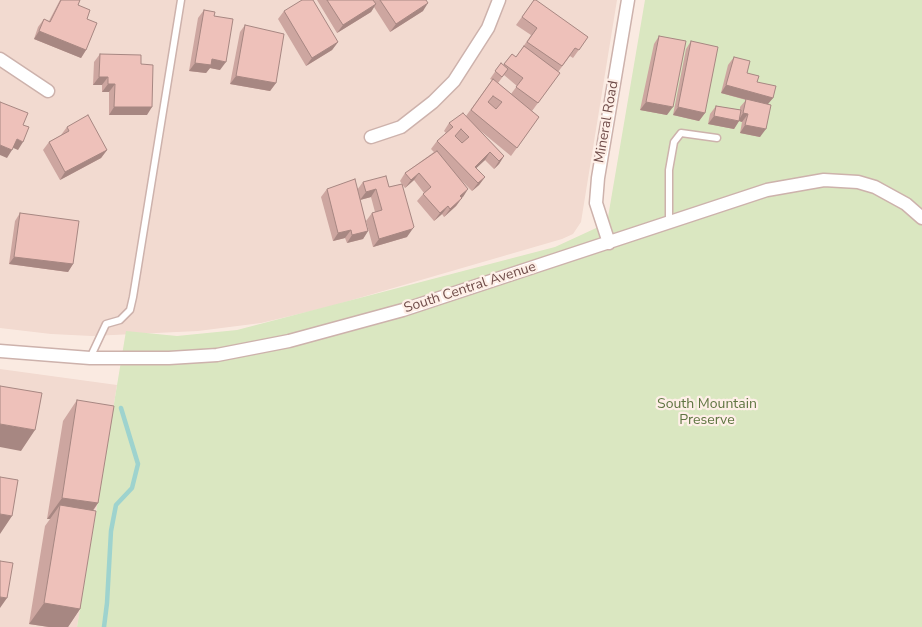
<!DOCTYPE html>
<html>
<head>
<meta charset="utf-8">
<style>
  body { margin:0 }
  canvas { display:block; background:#faeae1 }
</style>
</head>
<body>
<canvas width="922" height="627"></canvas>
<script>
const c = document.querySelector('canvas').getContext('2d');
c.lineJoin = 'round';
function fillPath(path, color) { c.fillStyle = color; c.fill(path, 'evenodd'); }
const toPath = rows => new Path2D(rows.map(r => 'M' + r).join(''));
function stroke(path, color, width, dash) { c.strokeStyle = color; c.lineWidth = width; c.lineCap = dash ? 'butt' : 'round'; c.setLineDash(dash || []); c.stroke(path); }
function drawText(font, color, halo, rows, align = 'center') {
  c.font = font + ' "Nunito Sans",sans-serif'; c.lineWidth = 4.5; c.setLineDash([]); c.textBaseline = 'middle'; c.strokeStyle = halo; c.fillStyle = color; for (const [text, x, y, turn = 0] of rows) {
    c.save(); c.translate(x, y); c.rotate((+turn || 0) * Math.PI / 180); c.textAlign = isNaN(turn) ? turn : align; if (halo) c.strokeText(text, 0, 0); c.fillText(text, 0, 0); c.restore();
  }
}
const residential = toPath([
  [0,0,617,0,581,222,573,234,562,239,328,307,261,323,198,331,92,336,51,334,0,328],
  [0,369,117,385,77,627,0,627]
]);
const green = toPath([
  [645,0,922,0,922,627,77,627,126,331,177,336,237,330,555,247,607,223]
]);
const stream = toPath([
  [104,627,107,603,111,531,116,505,132,488,138,464,121,408]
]);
const service = toPath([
  [669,222,669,170,674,142,681,133,717,138],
  [90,358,106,324,120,320,130,310,133,297,181,0]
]);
const minor = toPath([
  [0,59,48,91],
  [371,137,401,127,433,102,454,81,488,28,499,0],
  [609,243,596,203,598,178,628,0],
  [0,351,90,358,169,358,217,355,289,341,403,310,767,190,824,180,858,182,875,187,906,204,922,218]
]);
const wall = toPath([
  [60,0,80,0,78,5,87,19,86,50,81,58,34,39,38,27,44,19,49,21],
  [317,0,426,0,423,11,390,32,374,7,371,12,337,33],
  [534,0,588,37,573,58,570,56,558,72,560,73,532,111,539,117,511,156,477,128,504,156,499,164,494,169,485,160,476,168,485,177,479,185,472,191,460,179,468,189,456,206,444,217,442,214,434,221,417,201,424,193,414,180,405,188,402,184,407,237,373,247,366,221,372,213,375,212,371,197,360,200,368,231,363,239,347,243,345,238,333,241,321,197,327,189,357,190,363,182,389,187,402,184,400,181,405,173,434,152,431,149,437,141,446,133,444,131,449,123,466,116,492,80,490,79,501,63,503,65,512,54,516,57,521,50,531,35,516,25],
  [504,75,517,86,511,94,498,83],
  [204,10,214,16,220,70,210,68,206,73,189,71,198,18],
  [284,11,338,42,332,50,306,66,278,19],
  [245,25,276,83,270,91,230,84,240,32],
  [659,36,667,115,640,110,654,44],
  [691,41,705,113,699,121,673,115,686,49],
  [100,54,141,64,147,115,109,115,109,92,102,92,102,85,93,85,94,62],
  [734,57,747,73,757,82,773,98,768,104,760,137,740,133,742,122,739,121,734,129,708,124,710,114,716,106,740,110,740,107,746,100,721,93,728,65],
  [67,127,107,150,101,158,60,180,43,150,49,142,61,135],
  [20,213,73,264,68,272,9,264,15,221],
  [77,400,98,503,93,511,80,609,68,627,49,627,29,624,45,526,50,519,47,519,63,421]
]);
const shadedWall = toPath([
  [428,3,423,11,390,32,396,24],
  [376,4,371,12,337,33,343,25],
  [39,31,86,50,81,58,34,39],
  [338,42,332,50,306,66,312,58],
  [212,59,226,62,220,70,210,68,206,73,189,71,195,63],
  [236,76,276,83,270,91,230,84],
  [99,77,108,77,102,85,93,85],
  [108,84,115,84,109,92,102,92],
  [726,85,773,98,767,105,721,93],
  [646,102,673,107,667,115,640,110],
  [114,107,152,107,147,115,109,115],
  [678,107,705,113,699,121,673,115],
  [743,113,748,114,742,122,739,121,734,129,708,124,714,116,738,121],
  [745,125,766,129,760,137,740,133],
  [17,139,23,142,18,150,11,147],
  [0,145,12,150,7,158,0,155],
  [107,150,101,158,60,180,65,172],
  [490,152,485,160,469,175,475,167],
  [504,156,499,164,494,169,499,161],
  [419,173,414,180,405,188,411,180],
  [485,177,479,185,472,191,478,183],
  [376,189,371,197,360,200,366,192],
  [468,189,463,197,454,204,460,196],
  [462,198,456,206,444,217,450,209],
  [448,206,442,214,434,221,440,213],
  [414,227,407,237,373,247,379,239],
  [351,230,345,238,333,241,338,233],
  [368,231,363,239,347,243,352,235],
  [14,257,73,264,68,272,9,264],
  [0,424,35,430,21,451,0,447],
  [62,498,98,503,83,524,60,505,50,519,47,519],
  [0,514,12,516,0,534],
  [0,597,7,598,0,608],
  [44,603,80,609,68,627,49,627,29,624]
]);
const building = toPath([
  [61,0,80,0,78,5,90,10,87,19,97,23,86,50,39,31,44,19,50,22,61,0],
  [302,0,313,0,338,42,312,58,284,11,302,0],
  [327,0,373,0,376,4,343,25,327,0],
  [380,0,426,0,428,3,396,24,380,0],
  [534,0,536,0,588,37,579,50,575,48,562,66,527,42,537,28,522,17,534,0],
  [204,10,215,12,214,16,233,19,226,62,212,59,211,65,195,63,204,10],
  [245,25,284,34,276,83,236,76,245,25],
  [659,36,686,41,673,107,646,102,659,36],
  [691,41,718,47,705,113,678,107,691,41],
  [524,46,560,73,538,103,516,87,523,78,504,64,512,54,516,57,524,46],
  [100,54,141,55,141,64,153,65,152,107,114,107,115,84,108,84,108,77,99,77,100,54],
  [734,57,750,61,747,73,759,76,757,82,776,86,773,98,726,85,734,57],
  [501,63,508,69,502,77,495,71,501,63],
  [493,79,539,117,517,148,471,110,493,79],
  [493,96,502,102,496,109,488,102,493,96],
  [746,99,771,105,766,129,745,125,748,114,743,113,746,99],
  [0,102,28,113,23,125,29,127,23,142,17,139,12,150,0,145,0,102],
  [716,106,741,110,739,121,714,116,716,106],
  [463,113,504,156,499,161,490,152,475,167,485,177,478,183,437,141,453,127,449,123,463,113],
  [461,129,469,137,462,143,455,136,461,129],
  [88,115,107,150,65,172,49,142,69,131,67,127,88,115],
  [437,151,468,189,460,196,462,198,450,209,448,206,440,213,423,194,431,187,419,173,411,180,405,173,437,151],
  [386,176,389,187,402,184,414,227,412,229,379,239,372,213,382,210,376,189,366,192,363,182,386,176],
  [355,179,368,231,352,235,351,230,338,233,327,189,355,179],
  [20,213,79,221,73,264,14,257,20,213],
  [0,386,42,393,35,430,0,424,0,386],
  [77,400,114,406,98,503,62,498,77,400],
  [0,477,18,480,12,516,0,514,0,477],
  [60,505,96,511,80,609,44,603,60,505],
  [0,561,13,563,7,598,0,597,0,561]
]);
const streetNames = [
  ["Mineral Road",607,122,-80],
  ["South Central Avenue",470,288,-18]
];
const parkNames = [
  ["South Mountain",707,405],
  ["Preserve",707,421]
];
fillPath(residential, '#f2dad0');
fillPath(green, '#dae7c1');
stroke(stream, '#9ed3ce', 4.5);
stroke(service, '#cdb2ac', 9);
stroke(minor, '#cdb2ac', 15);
stroke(service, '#fff', 6);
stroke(minor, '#fff', 12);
fillPath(wall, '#cda6a0');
fillPath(shadedWall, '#a78782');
fillPath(building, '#eec1ba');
stroke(building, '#a78782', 1);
drawText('14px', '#704d4a', '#feefe7', streetNames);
drawText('14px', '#5f7542', '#feefe7', parkNames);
</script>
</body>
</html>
